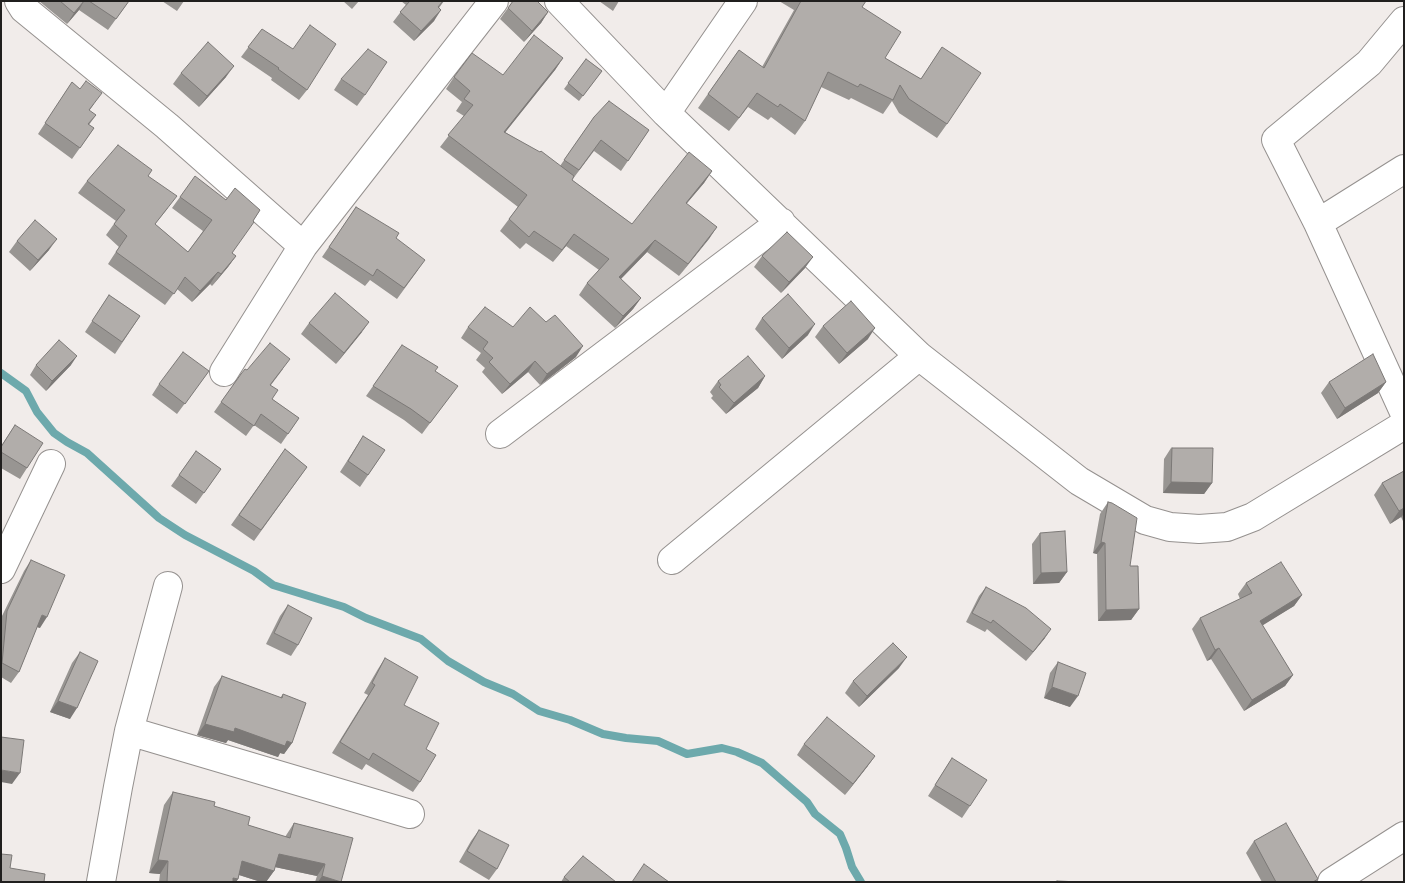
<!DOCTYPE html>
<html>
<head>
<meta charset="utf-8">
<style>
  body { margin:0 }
  #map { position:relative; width:1405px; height:883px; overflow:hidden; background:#f1ecea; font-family:"DejaVu Sans",sans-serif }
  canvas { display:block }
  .frame { position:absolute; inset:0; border:2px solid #201f1e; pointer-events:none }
</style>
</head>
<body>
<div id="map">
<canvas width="1405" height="883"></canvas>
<div class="frame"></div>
</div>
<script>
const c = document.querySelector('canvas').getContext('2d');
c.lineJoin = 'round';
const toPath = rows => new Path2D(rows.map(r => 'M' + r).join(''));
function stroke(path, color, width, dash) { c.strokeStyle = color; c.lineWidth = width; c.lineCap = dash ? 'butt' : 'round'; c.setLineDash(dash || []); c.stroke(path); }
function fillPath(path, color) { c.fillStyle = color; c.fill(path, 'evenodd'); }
const stream = toPath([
  [1,373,26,391,37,412,54,433,67,442,87,453,159,518,185,535,254,571,273,585,344,607,366,618,421,639,448,661,484,682,513,694,539,711,570,720,603,734,626,738,658,741,687,754,722,748,737,752,762,763,807,802,815,814,840,834,846,848,852,867,861,882]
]);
const minor = toPath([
  [19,1,24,9,167,126,303,246],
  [559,1,666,113,919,356,1079,481,1145,520,1170,527,1199,529,1227,527,1253,517,1404,425],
  [1404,21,1369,63,1276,140,1318,223,1404,412],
  [666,113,743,1],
  [1318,223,1404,169],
  [224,372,303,246,494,1],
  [500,434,781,222],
  [672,560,919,356],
  [1,569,51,464],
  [129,731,410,814],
  [101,882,118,787,129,731,168,586],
  [1332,882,1404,836]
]);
const wall = toPath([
  [39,1,129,1,108,30,79,10,67,24],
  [162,1,184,1,177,11],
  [343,1,359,1,352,9],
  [401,1,444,1,439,8,434,21,414,41,393,22,406,5],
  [513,1,548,12,541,23,524,42,500,19],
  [599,1,619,1,613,11],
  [779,1,866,1,862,7,885,58,921,79,942,47,947,124,937,138,899,113,892,101,883,114,851,98,849,100,821,87,805,121,795,135,771,117,768,120,748,107,729,131,698,108,739,50,762,67,794,10],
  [262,29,307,90,299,100,271,80,272,78,241,57],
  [563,58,555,70,505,132,560,166,594,117,649,130,621,171,594,151,572,180,632,224,712,171,704,183,686,204,717,227,679,276,647,252,621,279,641,298,633,309,615,328,579,295,587,283,599,270,566,246,553,262,526,243,520,249,500,231,518,207,440,147,464,116,456,111,462,102,446,89,454,77,503,75],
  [586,59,602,71,579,101,564,89],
  [181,73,226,77,199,107,173,84],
  [341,79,365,95,357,106,334,90],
  [72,82,94,104,89,111,96,115,89,125,94,128,72,159,38,134],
  [148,176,168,208,155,224,188,252,203,231,172,208,180,197,226,200,260,210,232,253,236,256,228,267,212,286,210,284,192,302,177,289,165,305,108,264,119,247,106,235,116,221,78,193,87,181],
  [356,207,396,238,418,270,397,299,370,280,365,286,322,257],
  [17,241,49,250,30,271,9,252],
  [762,256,805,268,781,293,754,267],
  [109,295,140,316,115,354,85,332],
  [762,318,808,335,782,359,755,329],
  [309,323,362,332,336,364,301,334],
  [823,326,868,339,839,364,815,337],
  [468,327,513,327,576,357,540,385,528,372,502,394,482,372,485,368,476,360,481,353,461,338],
  [402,345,435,371,450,396,422,434,404,420,366,396],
  [36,365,71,365,46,391,30,375],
  [283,369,271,385,272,399,299,418,281,444,254,425,246,436,214,412,241,374,247,370],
  [209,371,177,414,152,395,159,384],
  [765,376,758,388,726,414,711,398,713,396,710,392,718,381],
  [1329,382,1386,382,1378,393,1337,419,1321,393],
  [15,425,27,468,20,479,1,468,1,446],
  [363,436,385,450,360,487,340,472],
  [1171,448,1212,483,1204,494,1163,493,1164,459],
  [285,449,307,467,254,541,231,525],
  [196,451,221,469,196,504,171,486],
  [1404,471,1404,523,1401,517,1390,524,1374,495,1382,483],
  [1108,502,1130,566,1139,609,1131,620,1098,621,1097,554,1093,553,1100,514],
  [1040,533,1067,572,1059,583,1033,584,1032,544],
  [31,560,40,628,37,627,19,672,11,683,1,677,1,618,24,571],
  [1246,583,1302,595,1294,606,1262,625,1293,675,1285,686,1244,711,1211,659,1207,661,1192,629,1200,618,1240,599,1238,594],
  [986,587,1045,638,1026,661,987,629,985,632,966,622,979,596],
  [288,605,298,645,291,656,266,644,280,616],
  [80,652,70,719,50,712,72,663],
  [385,658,404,705,426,749,420,782,413,792,366,764,362,770,332,753,368,695,364,693,378,669],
  [1058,662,1070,707,1044,698,1050,673],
  [899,668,859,707,845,693,853,681],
  [222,676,280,698,283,694,292,743,284,754,280,753,278,757,228,740,226,743,197,735,214,687],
  [804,744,875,756,867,767,845,795,797,755],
  [952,758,970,806,962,818,928,796],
  [173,792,214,806,248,825,285,837,294,823,341,882,315,882,317,876,275,867,274,871,266,882,261,882,239,875,238,879,236,882,159,882,160,874,149,873,164,805],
  [479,830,497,869,489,880,459,862,471,841],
  [1254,841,1318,879,1316,882,1262,882,1246,853],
  [564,877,616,882,561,882]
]);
const shadedWall = toPath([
  [84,1,79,10,67,24,74,13],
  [441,10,434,21,414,41,421,31],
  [548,12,541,23,524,42,532,31],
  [563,58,555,70,496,144,504,132],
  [234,66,226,77,199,107,207,96],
  [712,171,704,183,677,215,686,203],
  [717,227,709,239,679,276,688,264],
  [574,234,566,246,553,262],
  [57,239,49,250,30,271,38,260],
  [655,240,647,252,611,289,619,277],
  [236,256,228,267,212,286,221,274],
  [813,257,805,268,781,293,789,282],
  [218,272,210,284,192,302,200,291],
  [641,298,633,309,615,328,623,316],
  [369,322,362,332,336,364,344,353],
  [815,324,808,335,782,359,789,348],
  [875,328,868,339,839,364,847,353],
  [583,346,576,357,540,385,547,374],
  [77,356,71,365,46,391,52,381],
  [535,361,528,372,502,394,510,384],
  [765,376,758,388,726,414,734,403],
  [1386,382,1378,393,1337,419,1345,408],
  [1171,482,1212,483,1204,494,1163,493],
  [1404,508,1404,514,1401,517,1390,524,1399,511],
  [1101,542,1105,543,1097,554,1093,553],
  [1067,572,1059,583,1033,584,1041,573],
  [1302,595,1294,606,1252,632,1260,621],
  [1139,609,1131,620,1098,621,1106,610],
  [42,615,47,617,40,628,35,626],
  [1051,629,1045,638,1026,661,1033,652],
  [1219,648,1211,659,1207,661,1215,650],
  [907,657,899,668,859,707,867,696],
  [1293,675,1285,686,1244,711,1252,700],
  [1052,687,1078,696,1070,707,1044,698],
  [58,701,77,708,70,719,50,712],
  [205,724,235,728,292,743,284,754,280,753,278,757,228,740,226,743,197,735],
  [875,756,867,767,845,795,853,784],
  [1,770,20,773,12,784,1,782],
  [279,854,325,864,317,876,270,866],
  [158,860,168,861,160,874,149,873],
  [242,861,274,871,266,882,261,882,233,873],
  [322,876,341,882,318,882],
  [233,878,238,879,236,882,231,882]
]);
const building = toPath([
  [60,1,84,1,74,13,60,1],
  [89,1,129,1,116,19,89,1],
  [410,1,443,1,438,7,441,10,421,31,400,12,410,1],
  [513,1,537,1,548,12,532,31,508,8,513,1],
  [801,1,866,1,862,7,901,32,885,58,921,79,942,47,981,73,947,124,909,99,900,85,893,100,860,84,858,87,828,72,805,121,780,104,778,107,757,93,739,118,708,94,739,50,764,68,801,1],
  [310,25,336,44,307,90,278,69,279,68,248,47,262,29,293,49,310,25],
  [534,35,563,58,504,132,540,152,541,151,574,176,572,180,632,224,689,152,712,171,686,203,717,227,688,264,655,240,619,277,641,298,623,316,587,283,609,259,574,234,562,250,534,231,529,237,509,219,527,195,448,135,473,105,464,99,470,91,454,77,472,53,503,75,534,35],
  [208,42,234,66,207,96,181,73,208,42],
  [368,49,387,62,365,95,341,79,368,49],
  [586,59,602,71,583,96,568,83,586,59],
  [86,81,102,93,89,110,96,115,88,124,94,128,80,148,45,123,72,82,80,89,86,81],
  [609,101,649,130,628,161,601,140,579,170,564,160,594,117,609,101],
  [118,145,152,170,148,176,177,196,155,224,188,252,212,220,180,197,195,176,226,200,235,188,260,210,253,221,254,222,232,253,236,256,221,274,218,272,200,291,185,277,174,294,116,252,127,236,114,224,125,210,87,181,118,145],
  [356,207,399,233,396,238,425,260,404,288,377,269,373,276,329,247,356,207],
  [35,220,57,239,38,260,17,241,35,220],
  [787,232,813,257,789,282,762,256,787,232],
  [335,293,369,322,344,353,309,323,335,293],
  [788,294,815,324,789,348,762,318,788,294],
  [109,295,140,316,122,342,92,321,109,295],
  [851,301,875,328,847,353,823,326,851,301],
  [485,307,513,327,530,307,546,322,555,315,583,346,547,374,535,361,510,384,489,362,493,358,483,349,488,342,468,327,485,307],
  [59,340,77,356,52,381,36,365,59,340],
  [270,343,290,359,270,385,278,390,272,399,299,418,288,434,261,414,254,426,221,402,241,374,245,369,247,370,270,343],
  [402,345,438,367,435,371,458,386,430,423,411,409,373,386,402,345],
  [183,352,209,371,185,404,159,384,183,352],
  [1373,354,1386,382,1345,408,1329,382,1373,354],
  [748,356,765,376,734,403,719,387,721,385,718,381,748,356],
  [15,425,43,443,27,468,1,452,1,447,15,425],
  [363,436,385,450,368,475,348,461,363,436],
  [1172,448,1213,448,1212,483,1171,482,1172,448],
  [285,449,307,467,261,530,239,515,285,449],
  [196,451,221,469,204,493,179,475,196,451],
  [1404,471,1404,508,1399,511,1382,483,1404,471],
  [1108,502,1112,503,1137,518,1130,566,1138,566,1139,609,1106,610,1105,543,1101,542,1108,502],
  [1065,531,1067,572,1041,573,1040,533,1065,531],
  [31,560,65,575,47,617,42,615,19,672,2,663,7,611,31,560],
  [1281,562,1302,595,1260,621,1293,675,1252,700,1219,648,1215,650,1200,618,1252,593,1246,583,1281,562],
  [986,587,1026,608,1051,629,1033,652,993,620,991,623,972,613,986,587],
  [288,605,312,618,298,645,274,633,288,605],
  [893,643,907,657,867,696,853,681,893,643],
  [80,652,98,661,77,708,58,701,80,652],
  [385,658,418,677,404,705,439,723,426,749,436,755,420,782,373,753,369,760,340,742,375,685,372,683,385,658],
  [1058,662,1086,673,1078,696,1052,687,1058,662],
  [222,676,282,698,283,694,306,703,292,743,287,741,285,746,235,728,234,732,205,724,222,676],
  [827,717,875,756,853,784,804,744,827,717],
  [1,737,24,740,20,773,1,770,1,737],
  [952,758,987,780,970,806,935,785,952,758],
  [173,792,215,802,214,806,250,817,248,825,290,838,294,823,353,838,341,882,322,876,325,864,279,854,274,871,242,861,238,879,233,878,233,882,167,882,168,861,158,860,173,792],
  [1286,823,1318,879,1313,882,1276,882,1254,841,1286,823],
  [479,830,509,845,497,869,467,851,479,830],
  [1,854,12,855,10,868,45,874,44,882,1,882,1,854],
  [583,856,616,882,570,882,564,877,583,856],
  [644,864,669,882,632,882,644,864],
  [1057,881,1080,882,1057,882,1057,881]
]);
stroke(stream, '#6da9ac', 8);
stroke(minor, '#95918f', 30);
stroke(minor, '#fff', 28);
fillPath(wall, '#989592');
fillPath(shadedWall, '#7c7977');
fillPath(building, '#b1adaa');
stroke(building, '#7c7977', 1);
</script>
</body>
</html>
